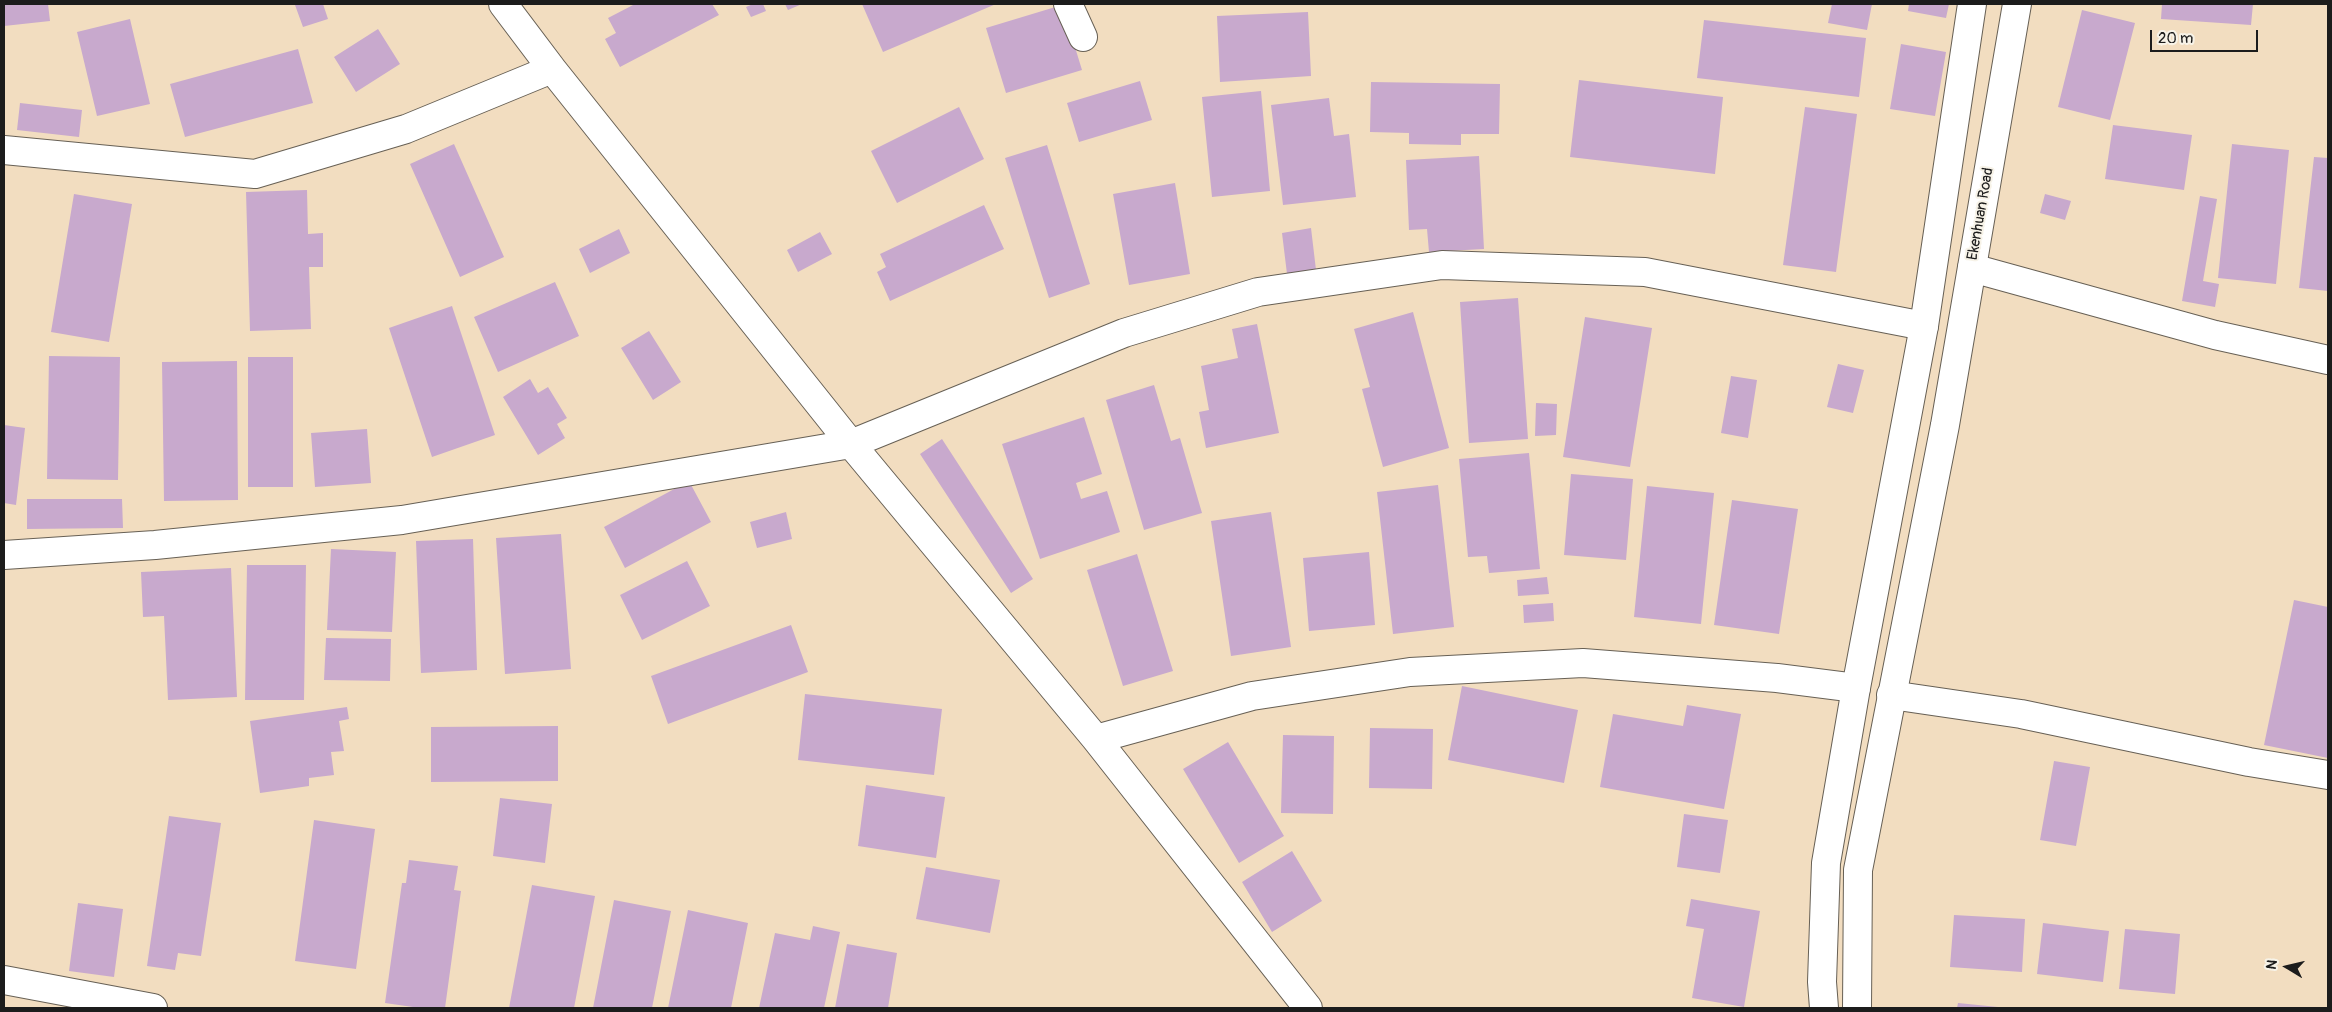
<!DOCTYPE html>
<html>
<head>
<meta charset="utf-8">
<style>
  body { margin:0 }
  #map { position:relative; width:2332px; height:1012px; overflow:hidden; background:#f2ddc0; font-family:Pangolin,sans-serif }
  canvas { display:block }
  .frame { position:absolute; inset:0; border:5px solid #1c1c1c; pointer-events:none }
  .north { position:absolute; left:2262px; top:942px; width:50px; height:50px; -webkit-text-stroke:4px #f7f3e8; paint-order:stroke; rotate:279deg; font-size:14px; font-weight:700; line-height:20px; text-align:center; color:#1c1c1c }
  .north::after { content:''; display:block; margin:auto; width:18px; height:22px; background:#1c1c1c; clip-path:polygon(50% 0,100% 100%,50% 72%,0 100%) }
  .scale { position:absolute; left:2150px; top:30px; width:108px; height:22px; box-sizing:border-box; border:2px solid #1c1c1c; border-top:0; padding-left:6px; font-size:15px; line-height:18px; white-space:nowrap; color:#1c1c1c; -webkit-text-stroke:4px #f7f3e8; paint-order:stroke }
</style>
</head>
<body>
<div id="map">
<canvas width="2332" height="1012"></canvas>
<div class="frame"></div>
<div class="north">N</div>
<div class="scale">20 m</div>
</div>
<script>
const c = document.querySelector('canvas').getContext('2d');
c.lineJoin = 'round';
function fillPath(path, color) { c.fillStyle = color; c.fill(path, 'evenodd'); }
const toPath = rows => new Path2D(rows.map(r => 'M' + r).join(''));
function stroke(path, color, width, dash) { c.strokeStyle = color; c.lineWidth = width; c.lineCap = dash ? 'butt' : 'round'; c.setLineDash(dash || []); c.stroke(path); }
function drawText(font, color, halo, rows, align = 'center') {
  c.font = font + ' Pangolin,sans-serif'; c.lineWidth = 4; c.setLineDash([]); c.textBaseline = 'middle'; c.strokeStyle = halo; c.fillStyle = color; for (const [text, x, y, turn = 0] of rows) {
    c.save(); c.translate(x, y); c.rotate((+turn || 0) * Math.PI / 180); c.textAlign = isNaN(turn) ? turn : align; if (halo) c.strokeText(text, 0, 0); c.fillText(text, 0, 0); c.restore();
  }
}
const building = toPath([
  [4,4,48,4,50,21,4,26],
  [298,4,323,4,328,19,303,27,295,5],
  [635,4,712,4,719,15,620,67,605,39,616,33,608,18],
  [753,4,763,4,766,11,751,17,746,7],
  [785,4,802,4,788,10],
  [862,4,996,4,883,52],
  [1832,4,1872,4,1867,30,1828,23],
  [1909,4,1949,4,1946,18,1908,11],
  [2162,4,2253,4,2251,25,2161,19],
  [1062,5,1082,70,1006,93,986,28],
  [2082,10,2135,23,2110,120,2058,107],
  [1308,12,1311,76,1220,82,1217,16],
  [130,19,150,104,97,116,77,32],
  [1704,20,1866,38,1859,97,1697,78],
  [378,29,400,64,356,92,334,57],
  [1901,44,1946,52,1935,116,1890,109],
  [298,49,313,103,185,137,170,84],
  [1579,80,1723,97,1715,174,1570,157],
  [1140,81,1152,120,1079,142,1067,103],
  [1371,82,1500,84,1499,134,1461,134,1461,145,1409,144,1409,133,1370,132],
  [1261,91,1270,191,1212,197,1202,97],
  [1329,98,1334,136,1349,134,1356,197,1283,205,1271,105],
  [20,103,82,110,79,137,17,130],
  [959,107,984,159,897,203,871,151],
  [1805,107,1857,114,1836,272,1783,265],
  [2113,125,2192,135,2184,190,2105,179],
  [454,144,504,257,460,277,410,164],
  [2232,144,2289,150,2276,284,2218,278],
  [1047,145,1090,284,1049,298,1005,158],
  [1479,156,1484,249,1429,252,1427,229,1409,230,1406,160],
  [2314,157,2328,158,2328,291,2299,288],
  [1175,183,1190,274,1129,285,1113,194],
  [307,190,308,234,323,233,323,267,309,267,311,329,250,331,246,192],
  [74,194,132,204,109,342,51,332],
  [2045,194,2071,201,2065,220,2040,213],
  [2200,196,2217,199,2203,281,2219,284,2215,307,2182,301],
  [984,205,1004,249,890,301,877,272,886,267,880,254],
  [1311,228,1316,270,1287,274,1282,233],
  [619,229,630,253,590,273,579,249],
  [820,232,832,254,798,272,787,250],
  [555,282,579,336,498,372,474,317],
  [1518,298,1528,439,1469,443,1460,302],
  [452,306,495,435,432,457,389,328],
  [1413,312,1449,448,1383,467,1362,389,1370,387,1354,329],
  [1585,317,1652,328,1630,467,1563,457],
  [1257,324,1279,433,1206,448,1199,412,1209,410,1201,366,1238,358,1232,329],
  [649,331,681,382,653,400,621,348],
  [49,356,120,357,118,480,47,479],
  [248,357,293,357,293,487,248,487],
  [237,361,238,500,164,501,162,362],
  [1838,364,1864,370,1853,413,1827,407],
  [1731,376,1757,380,1748,438,1721,433],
  [530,379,538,393,548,387,567,418,557,424,565,438,538,455,503,397],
  [1154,385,1171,441,1180,438,1202,513,1144,530,1106,400],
  [1536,403,1557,404,1556,435,1535,436],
  [1084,417,1102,474,1076,483,1081,499,1107,491,1120,532,1040,559,1002,444],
  [4,425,25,428,16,505,4,503],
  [367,429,371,483,315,487,311,433],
  [942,439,1033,579,1011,593,920,454],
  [1529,453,1540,569,1489,573,1487,556,1468,557,1459,459],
  [1571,474,1633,479,1626,560,1564,555],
  [689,481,711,522,625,568,604,527],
  [1438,485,1454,627,1393,634,1377,492],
  [1647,486,1714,493,1701,624,1634,617],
  [27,499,122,499,123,528,27,529],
  [1732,500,1798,509,1779,634,1714,625],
  [786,512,792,539,757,548,750,522],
  [1271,512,1291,647,1231,656,1211,521],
  [561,534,571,669,505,674,496,538],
  [473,539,477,670,421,673,416,541],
  [331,549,396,552,392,632,327,630],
  [1369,552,1375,625,1309,631,1303,558],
  [1137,554,1173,671,1123,686,1087,570],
  [687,561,710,606,642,640,620,595],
  [247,565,306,565,304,700,245,700],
  [231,568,237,697,168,700,164,616,143,617,141,572],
  [1547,577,1549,594,1518,596,1517,580],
  [2294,600,2328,607,2328,758,2264,745],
  [1553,603,1554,621,1524,623,1523,605],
  [791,625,808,672,668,724,651,676],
  [326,638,391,639,390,681,324,680],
  [1462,686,1578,710,1564,783,1448,760],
  [805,694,942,709,934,775,798,760],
  [1687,705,1741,714,1724,809,1600,787,1613,714,1683,726],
  [347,707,349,719,339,721,344,751,331,752,334,775,309,778,309,786,260,793,250,721],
  [558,726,558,781,431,782,431,727],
  [1370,728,1433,729,1432,789,1369,788],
  [1283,735,1334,736,1333,814,1281,813],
  [1228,742,1284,836,1239,863,1183,769],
  [2054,761,2090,767,2076,846,2040,840],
  [866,785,945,797,936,858,858,846],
  [500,798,552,804,545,863,493,856],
  [1684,814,1728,820,1720,873,1677,867],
  [169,816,221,823,201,956,178,953,175,970,147,966],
  [314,820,375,829,356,969,295,961],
  [1292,851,1322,901,1272,932,1242,882],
  [409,860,458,866,454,890,461,891,445,1008,420,1008,385,1003,402,883,406,883],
  [926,867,1000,880,990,933,916,919],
  [532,885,595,896,574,1008,509,1008],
  [1691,899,1760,911,1744,1007,1692,998,1704,929,1686,926],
  [614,900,671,911,652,1008,593,1008],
  [78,903,123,909,114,977,69,971],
  [688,910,748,923,731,1008,668,1008],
  [1954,915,2025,919,2022,972,1950,967],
  [2043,923,2109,931,2103,982,2037,974],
  [813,926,840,932,824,1008,759,1008,775,933,810,940],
  [2125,929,2180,934,2175,994,2119,989],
  [847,944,897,953,888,1008,835,1008],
  [1958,1003,1998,1007,1998,1008,1957,1008]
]);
const minor = toPath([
  [503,4,552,69,851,444,1096,739,1308,1008],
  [1068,4,1083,37],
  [4,150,255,174,406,129,552,69],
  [1972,268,2215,335,2328,360],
  [4,555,155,545,402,520,851,444,1124,333,1258,292,1442,265,1645,272,1924,326],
  [1891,695,2021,714,2249,762,2328,775],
  [1096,739,1252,696,1410,672,1583,663,1777,678,1856,688],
  [4,980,153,1008]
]);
const secondary = toPath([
  [1824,1008,1822,982,1826,863,1856,688,1924,326,1972,4],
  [1857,1008,1858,870,1945,425,2017,4]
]);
const streetNames = [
  ["Ekenhuan Road",1981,214,-80]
];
fillPath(building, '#c8a9cd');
stroke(minor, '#676055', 30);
stroke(secondary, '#676055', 30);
stroke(minor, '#fff', 28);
stroke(secondary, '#fff', 28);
drawText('15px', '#1c1c1c', '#f7f3e8', streetNames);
</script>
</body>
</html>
